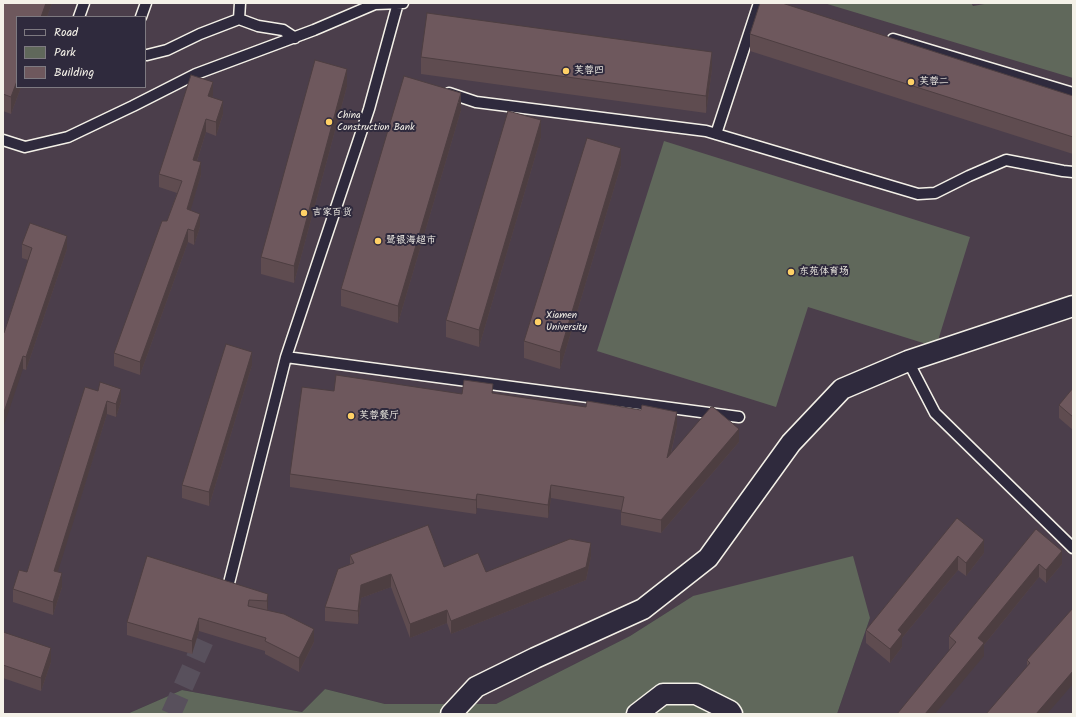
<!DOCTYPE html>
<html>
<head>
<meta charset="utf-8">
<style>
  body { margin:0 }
  #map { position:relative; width:1076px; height:717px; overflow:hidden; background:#3c3343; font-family:Kalam,sans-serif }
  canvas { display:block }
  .frame { position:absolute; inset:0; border:4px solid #f4f1e8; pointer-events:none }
  .legend { position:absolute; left:16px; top:16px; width:130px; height:72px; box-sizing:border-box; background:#2f2a3d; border:1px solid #7e7a81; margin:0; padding:5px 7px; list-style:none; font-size:12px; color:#f4f1e8 }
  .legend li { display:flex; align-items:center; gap:8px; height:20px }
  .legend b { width:20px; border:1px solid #7e7a81 }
</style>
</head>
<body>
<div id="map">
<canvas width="1076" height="717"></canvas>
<div class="frame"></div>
<ul class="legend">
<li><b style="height:5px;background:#2f2a3d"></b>Road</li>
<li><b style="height:11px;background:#60685b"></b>Park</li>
<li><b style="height:11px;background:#6e585d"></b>Building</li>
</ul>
</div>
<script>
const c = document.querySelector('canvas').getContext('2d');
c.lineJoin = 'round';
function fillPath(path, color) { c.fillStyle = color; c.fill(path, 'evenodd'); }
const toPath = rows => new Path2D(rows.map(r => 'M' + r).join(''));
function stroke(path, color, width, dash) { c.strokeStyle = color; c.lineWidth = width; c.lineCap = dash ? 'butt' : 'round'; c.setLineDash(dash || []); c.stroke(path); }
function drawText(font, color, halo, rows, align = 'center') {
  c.font = font + ' Kalam,"LXGW WenKai TC",sans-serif'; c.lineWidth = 4; c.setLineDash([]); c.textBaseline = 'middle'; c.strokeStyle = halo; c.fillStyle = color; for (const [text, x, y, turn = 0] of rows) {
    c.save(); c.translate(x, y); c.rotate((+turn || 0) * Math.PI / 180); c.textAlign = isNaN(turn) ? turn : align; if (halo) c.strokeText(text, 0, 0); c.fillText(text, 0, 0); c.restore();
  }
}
const built = toPath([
  [3,3,1073,3,1073,714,837,714,870,618,693,596,630,636,496,704,385,704,325,689,302,712,182,690,127,714,3,714],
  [17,17,145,17,145,87,17,87]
]);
const green = toPath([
  [824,3,971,3,973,6,990,3,1073,3,1073,78],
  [664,141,970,237,936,347,808,307,776,407,597,351],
  [853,556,870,618,837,714,127,714,182,690,302,712,325,689,385,704,496,704,630,636,693,596]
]);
const streetTunnel = toPath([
  [171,714,218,609]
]);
const lane = toPath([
  [240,3,239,19,258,26,283,30,295,38],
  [79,17,84,3],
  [141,17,146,3],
  [893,39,1073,93],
  [145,55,147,55,167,50,200,34,239,19],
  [449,93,476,102,706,131,918,194,935,193,969,176,1006,160,1063,171,1073,172],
  [716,134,759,3],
  [3,140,25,147,68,137,133,106,196,74,314,30,375,4,403,3],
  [286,357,739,417],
  [908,361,935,413,1073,548],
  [228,587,286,357,369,109,398,3]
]);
const street = toPath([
  [451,714,476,687,535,658,643,609,708,558,791,443,842,389,908,361,1073,306],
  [637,714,663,694,696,694,730,711,732,714]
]);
const wall = toPath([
  [3,3,52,3,47,17,17,17,17,87,21,87,11,114,3,111],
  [750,34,1073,96,1073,154,750,51],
  [421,57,712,69,706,113,421,74],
  [347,86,294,283,261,274,261,257],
  [213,95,212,98,223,114,216,136,206,132,197,161,201,175,190,210,200,227,194,245,188,242,140,375,114,366,114,353,167,221,177,193,159,187,159,174],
  [461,110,398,323,341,306,341,289],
  [541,137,479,347,446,337,446,320],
  [621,165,560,369,524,358,524,341],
  [22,244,67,249,26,370,23,369,4,333,28,260,22,258],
  [252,365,209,506,182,498,182,485],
  [85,387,121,402,116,417,107,414,57,572,62,587,53,615,13,602,13,589,27,572],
  [1073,388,1073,430,1059,418,1059,405],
  [334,391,462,394,493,393,677,425,671,454,739,442,661,533,621,525,621,510,551,498,548,518,477,508,476,514,290,487,290,474],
  [957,518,984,553,966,576,958,570,902,638,902,647,890,663,866,643,866,630],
  [1036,529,1062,564,1046,583,1039,577,984,645,984,656,950,650,949,649,949,636],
  [350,555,486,572,591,556,586,580,451,634,447,623,410,638,391,587,361,598,358,624,325,621,325,607,350,564],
  [268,594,268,610,314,642,299,672,265,654,265,651,199,631,192,654,127,635,127,622],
  [1073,608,1027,666,1027,660],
  [3,632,51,662,41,691,3,678]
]);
const shadedWall = toPath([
  [46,3,52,3,47,17,41,17],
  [712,52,712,69,706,113,706,96],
  [347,69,347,86,294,283,294,266],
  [17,81,17,87,21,87,11,114,11,97],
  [213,82,213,95,208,110,208,96],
  [461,93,461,110,398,323,398,306],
  [223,101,223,114,216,136,216,122],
  [206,119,206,132,193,173,193,160],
  [541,120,541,137,479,347,479,330],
  [621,148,621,165,560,369,560,352],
  [201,162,201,175,187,222,187,209],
  [200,214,200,227,194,245,194,231],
  [188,229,188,242,140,375,140,362],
  [67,236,67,249,26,370,26,357],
  [252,352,252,365,209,506,209,492],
  [23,356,23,369,3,428,3,415],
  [121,389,121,402,116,417,116,404],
  [107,401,107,414,54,584,54,571],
  [677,412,677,425,667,471,667,458],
  [739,429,739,442,661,533,661,520],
  [551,485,551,498,548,518,548,505],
  [477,494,477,508,476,514,476,500],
  [984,540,984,553,966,576,966,563],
  [591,543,591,556,586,580,451,634,451,621],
  [1062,551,1062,564,1046,583,1046,570],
  [958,556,958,570,902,638,902,647,890,663,890,649,898,630],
  [1039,564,1039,577,984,645,984,656,935,714,925,714,978,638],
  [62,573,62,587,53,615,53,602],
  [391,574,391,587,361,598,358,624,358,611,361,585],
  [268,594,268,607,267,615,267,601],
  [447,610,447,623,410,638,410,624],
  [199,618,199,631,192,654,192,641],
  [314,629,314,642,299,672,299,658],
  [51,648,51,662,41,691,41,678],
  [1073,671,1073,684,1047,714,1036,714]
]);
const building = toPath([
  [3,3,46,3,41,17,17,17,17,81,11,97,3,94,3,3],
  [760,3,782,3,1073,96,1073,137,750,34,760,3],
  [427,13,712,52,706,96,421,57,427,13],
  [315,60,347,69,294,266,261,257,315,60],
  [191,75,213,82,208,96,223,101,216,122,206,119,193,160,201,162,187,209,200,214,194,231,188,229,140,362,114,353,162,221,167,221,182,181,159,174,191,75],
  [404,76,461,93,398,306,341,289,404,76],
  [508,111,541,120,479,330,446,320,508,111],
  [587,138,621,148,560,352,524,341,587,138],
  [30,223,67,236,26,357,23,356,3,415,3,332,4,333,32,248,22,244,30,223],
  [226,344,252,352,209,492,182,485,226,344],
  [336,375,462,394,464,380,493,384,492,393,586,407,587,401,641,410,642,405,677,412,667,458,711,407,713,407,739,429,661,520,621,512,624,497,551,485,548,505,477,494,476,500,290,474,302,387,334,391,336,375],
  [100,382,121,389,116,404,107,401,54,571,62,573,53,602,13,589,19,570,27,572,85,387,98,391,100,382],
  [1073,388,1073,417,1059,405,1073,388],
  [957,518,984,540,966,563,958,556,898,630,902,634,890,649,866,630,957,518],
  [428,525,444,567,478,553,486,572,570,539,591,543,586,567,451,621,447,610,410,624,391,574,361,585,358,611,325,607,338,569,354,563,350,555,428,525],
  [1036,529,1062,551,1046,570,1039,564,978,638,984,643,925,714,897,714,956,642,949,636,1036,529],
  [147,556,268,594,267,601,249,600,248,606,284,614,314,629,299,658,265,641,266,638,199,618,192,641,127,622,147,556],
  [1073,608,1073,671,1036,714,986,714,1030,663,1027,660,1073,608],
  [3,632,51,648,41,678,3,665,3,632]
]);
const markers = [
  [566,71,4,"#ffd166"],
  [911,82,4,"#ffd166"],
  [329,122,4,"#ffd166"],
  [304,213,4,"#ffd166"],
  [378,241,4,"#ffd166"],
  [791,272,4,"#ffd166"],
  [538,322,4,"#ffd166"],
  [351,416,4,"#ffd166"]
];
const poiNames = [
  ["芙蓉四",574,71],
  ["芙蓉二",919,82],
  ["China",337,116],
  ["Construction Bank",337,128],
  ["吉家百货",312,213],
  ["鹭银海超市",386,241],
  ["东苑体育场",799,272],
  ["Xiamen",546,316],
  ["University",546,328],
  ["芙蓉餐厅",359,416]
];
fillPath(built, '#4b3e4b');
fillPath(green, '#60685b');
stroke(streetTunnel, '#58505c', 20, [20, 10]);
stroke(lane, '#f4f1e8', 13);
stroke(street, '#f4f1e8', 23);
stroke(lane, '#2f2a3d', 10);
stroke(street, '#2f2a3d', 20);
fillPath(wall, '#5f4c50');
fillPath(shadedWall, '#4d3e41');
fillPath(building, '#6e585d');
stroke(building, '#4d3e41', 1);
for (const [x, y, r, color] of markers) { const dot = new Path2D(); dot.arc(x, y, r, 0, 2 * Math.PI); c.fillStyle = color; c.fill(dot); stroke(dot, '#2f2a3d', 1.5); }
drawText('10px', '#f4f1e8', '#2f2a3d', poiNames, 'left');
</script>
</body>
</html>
